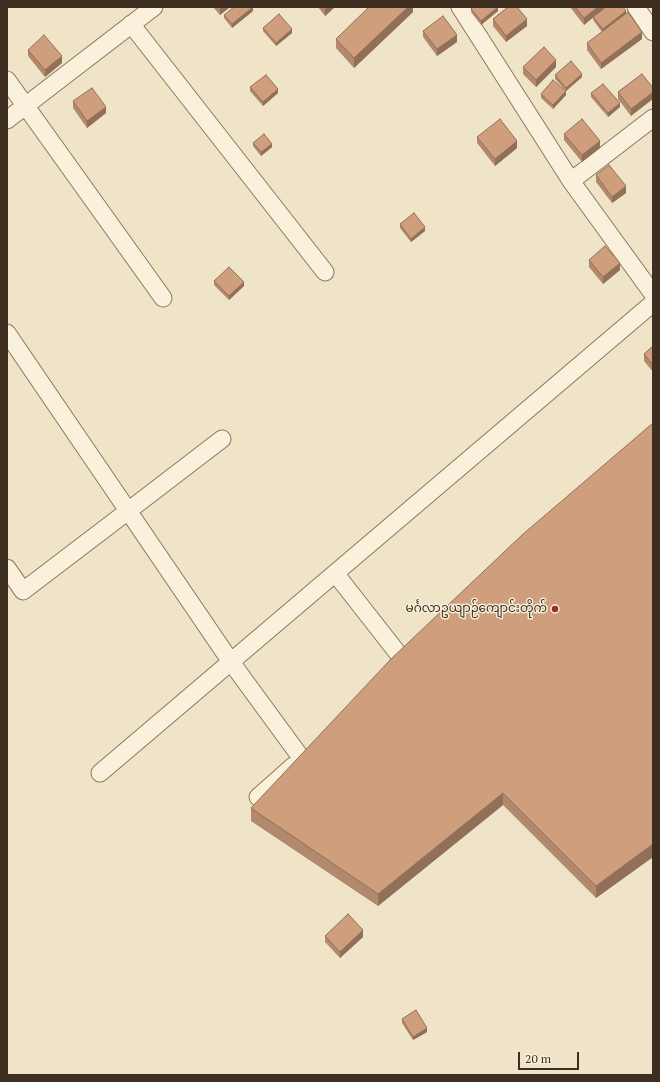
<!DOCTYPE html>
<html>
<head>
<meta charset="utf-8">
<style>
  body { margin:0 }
  #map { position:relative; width:660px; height:1082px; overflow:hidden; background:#f0e4c8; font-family:"PT Serif",serif }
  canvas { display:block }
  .frame { position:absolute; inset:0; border:8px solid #3d2e20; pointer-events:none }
  .scale { position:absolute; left:518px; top:1052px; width:61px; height:18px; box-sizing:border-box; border:2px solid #3d2e20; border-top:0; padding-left:5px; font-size:12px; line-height:14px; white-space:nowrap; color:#3d2e20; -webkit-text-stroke:3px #f7eed8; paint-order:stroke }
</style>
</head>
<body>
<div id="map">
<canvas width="660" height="1082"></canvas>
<div class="frame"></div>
<div class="scale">20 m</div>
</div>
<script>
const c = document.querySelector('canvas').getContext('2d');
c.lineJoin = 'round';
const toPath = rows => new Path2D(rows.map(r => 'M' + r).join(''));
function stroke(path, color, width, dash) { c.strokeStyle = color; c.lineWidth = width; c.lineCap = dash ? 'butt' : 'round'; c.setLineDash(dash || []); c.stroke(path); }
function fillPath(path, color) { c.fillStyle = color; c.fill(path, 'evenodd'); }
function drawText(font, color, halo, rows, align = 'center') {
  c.font = font + ' "PT Serif","Noto Sans Myanmar",serif'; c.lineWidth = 3; c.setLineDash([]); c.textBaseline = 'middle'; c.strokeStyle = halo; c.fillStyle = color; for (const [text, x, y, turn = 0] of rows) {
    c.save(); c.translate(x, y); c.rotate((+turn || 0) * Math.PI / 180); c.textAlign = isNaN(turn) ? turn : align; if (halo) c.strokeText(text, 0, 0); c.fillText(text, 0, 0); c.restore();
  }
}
const minor = toPath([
  [460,7,571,181,653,294],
  [636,7,653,32],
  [131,24,325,272],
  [7,80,163,298],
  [7,120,154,7],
  [571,181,653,118],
  [7,333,231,662,302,759],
  [7,568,23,591,128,511,222,439],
  [335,573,407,665],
  [100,773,653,303],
  [258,797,293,766]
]);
const wall = toPath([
  [213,7,230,7,220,15],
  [318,7,335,7,325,16],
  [413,7,413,12,354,68,336,48,336,39],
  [505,7,517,7,527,26,506,42,493,26,493,19,506,9],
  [570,7,623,7,626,14,642,39,601,69,587,50,587,43,602,32,593,20,593,17,584,25],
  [471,9,498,11,481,25,471,12],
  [253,11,232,28,224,18,224,15],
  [263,28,292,33,276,46,263,31],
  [423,31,457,42,437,56,423,37],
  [28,50,62,63,45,77,28,56],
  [523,67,556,67,536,87,523,74],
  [642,74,631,116,618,99,618,92],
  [555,75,582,77,566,91,555,79],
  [250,87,278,93,263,106,250,91],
  [591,93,620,107,608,117,591,97],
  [541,94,566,95,553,109,541,98],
  [73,101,106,113,87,128,73,108],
  [564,134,600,148,582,162,564,140],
  [477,137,517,148,495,166,477,143],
  [253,143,272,147,261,156,253,146],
  [596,175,626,193,612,203,596,182],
  [400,224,425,231,411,242,400,228],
  [589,260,620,270,603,284,589,267],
  [214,281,244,286,229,300,214,285],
  [653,346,653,372,644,361,644,354],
  [653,423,653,857,596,898,503,805,378,906,251,821,251,808],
  [325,936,363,937,340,958,325,942],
  [402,1019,427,1032,413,1040,402,1023]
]);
const shadedWall = toPath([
  [222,7,230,7,220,15,220,9],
  [253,7,253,11,232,28,232,24],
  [328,7,335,7,325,16,325,9],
  [408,7,413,7,413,12,354,68,354,58],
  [498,7,498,11,481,25,481,21],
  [598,7,606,7,584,25,584,18],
  [626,11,626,14,603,32,603,29],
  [527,19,527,26,506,42,506,36],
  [292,29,292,33,276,46,276,43],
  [642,32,642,39,601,69,601,63],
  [457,35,457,42,437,56,437,49],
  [62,56,62,63,45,77,45,70],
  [556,60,556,67,536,87,536,80],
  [582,74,582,77,566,91,566,88],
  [278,89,278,93,263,106,263,102],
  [566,91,566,95,553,109,553,105],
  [653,92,653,99,631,116,631,109],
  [620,103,620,107,608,117,608,113],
  [106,107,106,113,87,128,87,121],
  [517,141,517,148,495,166,495,159],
  [600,141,600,148,582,162,582,155],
  [272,144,272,147,261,156,261,152],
  [626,186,626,193,612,203,612,197],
  [425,227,425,231,411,242,411,239],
  [620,263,620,270,603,284,603,277],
  [244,282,244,286,229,300,229,296],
  [503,793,503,805,378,906,378,894],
  [653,844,653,857,596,898,596,886],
  [363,930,363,937,340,958,340,952],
  [427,1028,427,1032,413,1040,413,1037]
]);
const building = toPath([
  [234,7,253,7,232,24,224,15,234,7],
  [369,7,408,7,354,58,336,39,369,7],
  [473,7,498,7,481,21,471,9,473,7],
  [508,7,517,7,527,19,506,36,493,19,508,7],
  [575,7,598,7,584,18,575,7],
  [606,7,623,7,626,11,603,29,593,17,606,7],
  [628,12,642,32,601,63,587,43,628,12],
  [279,14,292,29,276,43,263,28,279,14],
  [443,16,457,35,437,49,423,31,443,16],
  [44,35,62,56,45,70,28,50,44,35],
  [544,47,556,60,536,80,523,67,544,47],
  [571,61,582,74,566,88,555,75,571,61],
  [642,74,653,88,653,92,631,109,618,92,642,74],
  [266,75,278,89,263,102,250,87,266,75],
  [553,80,566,91,553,105,541,94,553,80],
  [603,84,620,103,608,113,591,93,603,84],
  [92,88,106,107,87,121,73,101,92,88],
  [500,119,517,141,495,159,477,137,500,119],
  [582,119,600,141,582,155,564,134,582,119],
  [264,134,272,144,261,152,253,143,264,134],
  [609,165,626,186,612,197,596,175,609,165],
  [414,213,425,227,411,239,400,224,414,213],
  [605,246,620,263,603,277,589,260,605,246],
  [229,267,244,282,229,296,214,281,229,267],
  [653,346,653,365,644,354,653,346],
  [653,423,653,844,596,886,503,793,378,894,251,808,391,659,522,535,653,423],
  [348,914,363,930,340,952,325,936,348,914],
  [416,1010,427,1028,413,1037,402,1019,416,1010]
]);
const markers = [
  [555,609,4,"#9e2a2b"]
];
const poiNames = [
  ["မင်္ဂလာဥယျာဉ်ကျောင်းတိုက်",547,609]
];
stroke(minor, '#8d765c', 19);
stroke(minor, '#faf1dc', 17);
fillPath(wall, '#b2896c');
fillPath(shadedWall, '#916f58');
fillPath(building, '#cf9f7d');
stroke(building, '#916f58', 1);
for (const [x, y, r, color] of markers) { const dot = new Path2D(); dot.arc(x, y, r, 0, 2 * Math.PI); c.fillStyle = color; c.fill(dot); stroke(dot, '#f7eed8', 1.5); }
drawText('12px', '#3d2e20', '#f7eed8', poiNames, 'right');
</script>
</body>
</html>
